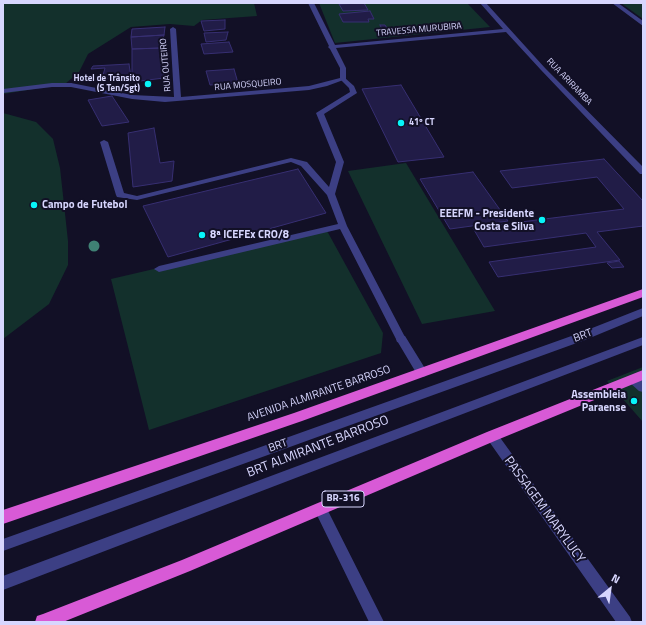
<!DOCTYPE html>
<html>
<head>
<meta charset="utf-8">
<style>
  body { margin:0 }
  #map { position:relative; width:646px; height:625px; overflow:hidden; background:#121026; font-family:"Titillium Web",sans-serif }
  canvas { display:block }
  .frame { position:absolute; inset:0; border:4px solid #d7d6fe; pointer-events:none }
  .north { position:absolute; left:590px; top:569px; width:40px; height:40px; -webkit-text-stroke:3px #121026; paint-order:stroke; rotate:29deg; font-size:11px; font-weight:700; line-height:16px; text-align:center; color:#d7d6fe }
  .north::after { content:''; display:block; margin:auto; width:14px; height:18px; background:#d7d6fe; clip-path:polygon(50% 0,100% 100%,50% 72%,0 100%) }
</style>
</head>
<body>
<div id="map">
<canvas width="646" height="625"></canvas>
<div class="frame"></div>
<div class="north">N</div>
</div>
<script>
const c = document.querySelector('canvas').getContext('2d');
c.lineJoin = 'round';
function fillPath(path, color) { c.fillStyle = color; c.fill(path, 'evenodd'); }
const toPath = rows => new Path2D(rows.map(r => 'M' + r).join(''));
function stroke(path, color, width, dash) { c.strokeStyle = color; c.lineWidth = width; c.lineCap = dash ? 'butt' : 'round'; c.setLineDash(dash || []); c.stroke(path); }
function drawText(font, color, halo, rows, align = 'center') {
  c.font = font + ' "Titillium Web",sans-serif'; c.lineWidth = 4; c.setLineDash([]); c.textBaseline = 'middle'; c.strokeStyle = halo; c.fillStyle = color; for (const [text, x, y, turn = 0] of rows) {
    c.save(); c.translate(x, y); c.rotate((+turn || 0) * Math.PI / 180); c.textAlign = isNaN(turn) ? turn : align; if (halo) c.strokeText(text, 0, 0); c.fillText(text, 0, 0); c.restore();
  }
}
const green = toPath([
  [3,3,254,3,257,16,202,20,194,26,170,24,131,27,88,54,79,72,65,84,3,94],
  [319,3,467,3,490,27,335,43],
  [621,3,643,3,643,19],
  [3,113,36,122,53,139,60,168,68,241,68,265,49,304,3,339],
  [406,163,495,311,422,324,348,171],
  [326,229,383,333,381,353,149,430,111,279],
  [643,367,643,422,607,381]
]);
const building = toPath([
  [364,3,368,10,343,11,339,4,364,3],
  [370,11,374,19,368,19,369,22,343,22,339,14,370,11],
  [225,20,225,29,204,31,201,21,225,20],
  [380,25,385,25,391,34,385,35,380,25],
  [165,27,164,35,131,37,132,29,165,27],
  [228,32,226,40,206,42,204,33,228,32],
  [164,35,161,48,132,49,131,37,164,35],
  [229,42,233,52,204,54,201,44,229,42],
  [161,48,164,78,132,82,132,49,161,48],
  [129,64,131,77,102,79,105,68,91,69,93,66,129,64],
  [234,69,238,83,210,85,206,71,234,69],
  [401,85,444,157,398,162,362,89,401,85],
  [112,96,129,122,102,126,88,100,112,96],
  [154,128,160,163,174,161,172,181,133,187,128,133,154,128],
  [604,159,643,201,643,226,597,232,620,260,498,277,489,262,596,247,586,233,484,247,473,228,624,209,597,177,512,188,500,171,604,159],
  [298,169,326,213,168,257,143,206,298,169],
  [473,172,508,221,450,229,420,179,473,172],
  [619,261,624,267,612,268,607,263,619,261]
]);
const service = toPath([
  [341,78,345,78,354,86,357,93,324,114,344,162,335,194,347,226,406,339,405,342,401,343,397,342,396,339,340,229,159,272,154,269,159,266,338,224,327,195,301,166,291,162,137,200,117,197,116,195,100,142,104,140,108,142,124,193,137,196,291,158,307,162,329,187,336,162,316,113,350,92,349,88,340,79,341,78],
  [52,83,71,83,74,85,71,87,52,87,3,93,3,89,52,83],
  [643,308,643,316,585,340,3,551,3,539,577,334,643,308],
  [643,337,643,345,3,590,3,576,643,337],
  [633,375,643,381,643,392,639,391,629,382,628,379,629,376,633,375]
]);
const minor = toPath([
  [308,3,314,3,335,45,503,29,480,3,486,3,545,68,643,167,643,174,640,174,541,70,506,32,336,48,346,68,346,79,327,86,309,90,165,102,132,99,71,87,68,85,71,83,132,95,174,97,170,29,173,27,176,29,181,97,309,86,340,78,340,68,330,49,328,47,329,46,308,3],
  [612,3,618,3,643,21,643,26,612,3],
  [401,335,405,336,426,370,427,373,426,376,422,377,418,376,396,339,397,336,401,335],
  [492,431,496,432,630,617,632,622,616,622,488,440,486,436,488,432,492,431],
  [320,503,325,505,384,622,369,622,314,509,315,505,320,503]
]);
const trunk = toPath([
  [643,289,643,297,302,421,3,524,3,510,294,413,643,289],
  [643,370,643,380,497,440,190,571,63,622,35,622,37,616,43,614,182,560,487,432,643,370]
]);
const trees = [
  [94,246]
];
const markers = [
  [148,84,4,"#07f5f9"],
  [401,123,4,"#07f5f9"],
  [34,205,4,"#07f5f9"],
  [542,220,4,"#07f5f9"],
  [202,235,4,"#07f5f9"],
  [634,401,4,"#07f5f9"]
];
const farStreetnames = [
  ["TRAVESSA MURUBIRA",419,30,-5],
  ["RUA OUTEIRO",166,65,-95],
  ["RUA ARIRAMBA",569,82,46],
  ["RUA MOSQUEIRO",248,85,-5]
];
const farPoinames = [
  ["Hotel de Trânsito",140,79],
  ["(S Ten/Sgt)",140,89],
  ["41º CT",409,123,"left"]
];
const shields = [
  [343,499,42]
];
const shieldNames = [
  ["BR-316",343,499]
];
const poiNames = [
  ["Campo de Futebol",42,205],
  ["EEEFM - Presidente",534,214,"right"],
  ["Costa e Silva",534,227,"right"],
  ["8ª ICEFEx CRO/8",210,235],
  ["Assembleia",626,395,"right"],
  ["Paraense",626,408,"right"]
];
const streetNames = [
  ["BRT",583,336,-21],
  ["AVENIDA ALMIRANTE BARROSO",319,394,-19],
  ["BRT",278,446,-20]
];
const nearStreetnames = [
  ["BRT ALMIRANTE BARROSO",318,447,-21],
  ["PASSAGEM MARYLUCY",544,510,54]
];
fillPath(green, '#13302c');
fillPath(building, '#211c47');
stroke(building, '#372f72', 1);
fillPath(service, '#3c3f84');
fillPath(minor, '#3c3f84');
fillPath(trunk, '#d85ad6');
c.fillStyle = '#3f8174';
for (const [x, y] of trees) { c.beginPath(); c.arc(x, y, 5.5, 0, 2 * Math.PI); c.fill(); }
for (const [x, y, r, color] of markers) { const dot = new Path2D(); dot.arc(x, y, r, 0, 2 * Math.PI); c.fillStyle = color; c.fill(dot); stroke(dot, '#121026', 1.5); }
drawText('9px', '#d7d6fe', '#121026', farStreetnames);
drawText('bold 9px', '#d7d6fe', '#121026', farPoinames, 'right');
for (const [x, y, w] of shields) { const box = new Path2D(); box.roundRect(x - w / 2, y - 8, w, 16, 3); c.fillStyle = '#121026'; c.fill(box); stroke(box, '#d7d6fe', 1); }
drawText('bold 10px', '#d7d6fe', null, shieldNames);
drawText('bold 11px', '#d7d6fe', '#121026', poiNames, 'left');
drawText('11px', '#d7d6fe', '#121026', streetNames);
drawText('13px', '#d7d6fe', '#121026', nearStreetnames);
</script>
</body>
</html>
